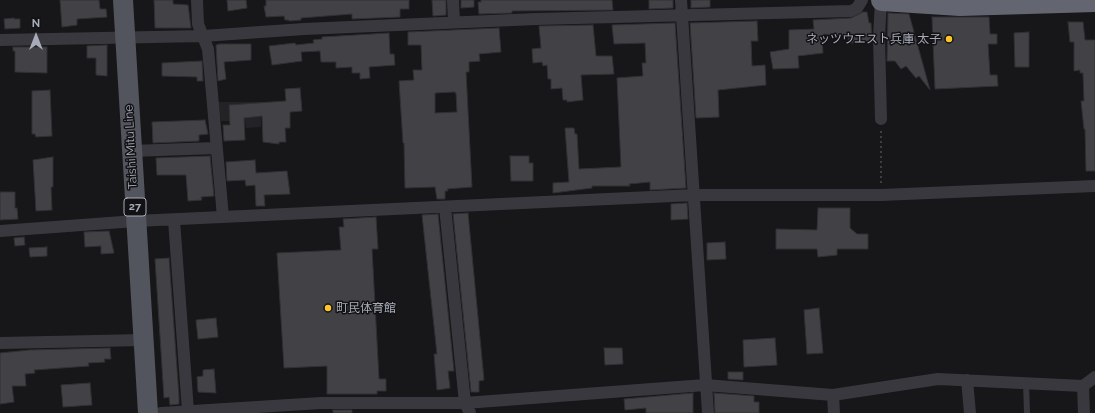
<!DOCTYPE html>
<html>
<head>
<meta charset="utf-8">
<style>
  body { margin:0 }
  #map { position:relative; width:1095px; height:413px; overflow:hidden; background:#171719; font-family:Raleway,sans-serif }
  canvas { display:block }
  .north { position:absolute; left:16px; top:16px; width:40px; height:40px; -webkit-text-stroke:3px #121214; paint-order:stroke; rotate:0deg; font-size:11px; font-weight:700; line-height:16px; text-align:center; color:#a8acba }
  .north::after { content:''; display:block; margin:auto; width:14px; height:18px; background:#a8acba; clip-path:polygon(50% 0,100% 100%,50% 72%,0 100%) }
</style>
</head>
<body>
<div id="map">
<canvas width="1095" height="413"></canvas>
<div class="north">N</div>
</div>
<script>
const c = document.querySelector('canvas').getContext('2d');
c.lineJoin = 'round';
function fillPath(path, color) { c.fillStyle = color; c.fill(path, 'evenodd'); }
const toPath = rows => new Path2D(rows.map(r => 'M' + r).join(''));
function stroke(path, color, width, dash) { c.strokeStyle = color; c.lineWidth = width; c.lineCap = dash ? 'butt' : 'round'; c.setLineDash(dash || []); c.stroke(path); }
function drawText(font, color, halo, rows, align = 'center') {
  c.font = font + ' Raleway,"Noto Sans JP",sans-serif'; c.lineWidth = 3; c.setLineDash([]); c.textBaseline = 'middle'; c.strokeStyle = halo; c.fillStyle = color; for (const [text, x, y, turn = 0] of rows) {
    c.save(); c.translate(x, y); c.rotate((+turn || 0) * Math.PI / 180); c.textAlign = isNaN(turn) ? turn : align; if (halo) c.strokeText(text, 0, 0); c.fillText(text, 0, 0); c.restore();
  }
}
const built = toPath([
  [218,102,260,102,261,127,246,128,245,121,221,121]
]);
const building = toPath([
  [60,0,99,0,100,9,106,9,107,17,77,19,77,25,62,27,60,0],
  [154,0,173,0,173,4,188,5,191,28,155,28,154,0],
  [227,0,246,0,247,8,228,11,227,0],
  [266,0,409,0,409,9,400,9,400,17,352,19,352,14,301,18,301,20,289,21,289,20,285,20,284,16,266,17,264,6,266,6,266,0],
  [432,0,446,0,446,15,433,16,432,0],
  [461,0,474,0,474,7,461,8,461,0],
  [481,0,612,0,613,10,512,11,512,13,479,14,478,2,481,2,481,0],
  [649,0,673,0,673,8,649,9,649,0],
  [691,0,710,0,710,7,691,8,691,0],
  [863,12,867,12,869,23,871,23,872,42,849,43,848,36,824,34,824,37,822,37,823,53,798,56,799,68,773,69,770,52,789,49,789,30,814,29,813,20,851,18,863,12],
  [888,13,909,14,930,90,919,76,916,78,906,66,901,69,895,61,887,61,888,13],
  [932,17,989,17,990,34,997,34,997,44,988,44,990,75,997,75,998,86,935,89,932,17],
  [14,18,14,19,20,19,20,28,5,29,4,19,14,18],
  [757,21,758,41,751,41,752,66,765,65,766,85,718,90,719,117,696,118,690,23,757,21],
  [1068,22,1083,22,1085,40,1095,40,1095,171,1086,171,1085,129,1084,129,1081,101,1084,101,1083,73,1080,73,1080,70,1074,71,1074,42,1070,42,1068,22],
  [675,23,686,188,650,190,650,182,629,184,630,186,592,186,592,188,553,193,553,183,569,182,565,128,574,128,575,134,577,134,579,169,621,167,617,78,643,76,642,63,646,63,645,43,614,44,612,25,675,23],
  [593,25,596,56,612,56,614,74,581,75,583,100,567,102,567,100,563,100,562,88,551,89,551,79,548,79,547,65,543,66,542,62,533,63,532,49,541,48,539,26,593,25],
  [499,28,501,52,479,54,480,61,469,62,469,72,466,72,472,187,447,189,448,191,445,191,445,199,437,199,435,187,405,188,404,143,403,143,399,81,414,80,413,70,422,70,421,45,408,45,408,32,499,28],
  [454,92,456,93,457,112,435,113,435,93,454,92],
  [1029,32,1029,67,1015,67,1014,33,1029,32],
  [389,33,390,54,394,54,395,65,369,67,370,78,360,79,360,73,352,73,352,67,336,68,336,62,321,62,320,51,301,52,302,61,272,65,269,46,295,43,296,45,314,43,313,40,322,39,322,37,389,33],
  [220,44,251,44,251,60,224,62,226,79,218,81,216,45,220,44],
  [107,45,107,76,96,75,96,58,87,58,87,46,107,45],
  [13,47,47,47,47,73,15,72,15,51,13,51,13,47],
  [202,61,203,81,197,81,197,77,162,76,162,63,202,61],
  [300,88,302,111,290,112,290,128,285,128,286,142,279,142,279,144,263,142,262,116,244,118,245,140,224,141,223,125,230,125,229,105,286,101,285,89,300,88],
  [50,90,52,136,36,137,35,134,32,134,32,91,50,90],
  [205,120,208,134,199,135,199,141,153,143,152,122,205,120],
  [210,156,214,196,201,197,202,200,188,201,186,175,157,175,156,158,210,156],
  [510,156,529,156,529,163,533,163,533,181,511,181,510,156],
  [53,157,53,187,51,187,52,210,36,211,33,160,53,157],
  [255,160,256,173,287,171,290,194,264,195,265,206,256,206,255,185,246,186,245,180,227,181,226,162,255,160],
  [0,192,15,192,15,208,17,208,18,219,0,220,0,192],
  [687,203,688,219,671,220,671,204,687,203],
  [818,208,850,208,850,228,857,234,868,234,868,249,837,249,837,255,818,257,817,249,776,249,776,229,817,230,818,208],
  [468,213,484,380,479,381,479,392,471,392,453,214,468,213],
  [438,214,454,371,448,371,450,388,437,390,434,354,437,354,422,215,438,214],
  [376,217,378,249,372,249,379,379,386,379,386,391,377,391,377,394,327,394,327,366,284,368,277,253,341,250,339,227,344,227,343,219,376,217],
  [109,231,114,253,101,254,101,246,85,247,84,232,109,231],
  [24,237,25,245,15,246,14,238,24,237],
  [725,242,726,259,707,260,707,243,725,242],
  [47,247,47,256,30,257,29,248,47,247],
  [169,258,179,397,179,404,170,405,169,397,164,398,155,259,169,258],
  [819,308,823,353,807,354,804,310,819,308],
  [216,318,218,337,198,339,196,320,216,318],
  [775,338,777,365,744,367,743,340,775,338],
  [110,348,111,359,104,359,105,362,88,363,89,366,34,370,35,373,25,374,26,386,12,386,14,402,0,404,0,353,30,350,110,348],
  [604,348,622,348,623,364,605,365,604,348],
  [214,369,216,393,198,392,197,377,203,376,203,370,214,369],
  [728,372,743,372,743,380,728,379,728,372],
  [90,383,92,405,63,407,61,385,90,383],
  [693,393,693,413,646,413,646,408,625,410,624,399,693,393],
  [714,393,754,396,754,402,759,402,759,413,715,413,714,393],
  [333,410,352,410,352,413,333,413,333,410]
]);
const path = toPath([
  [881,131,881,184]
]);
const lane = toPath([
  [1026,383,1027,413]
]);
const street = toPath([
  [197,0,198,24,208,49,223,217],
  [453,0,454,22],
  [681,0,708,413],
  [0,40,203,36,304,29,536,19,851,11,857,8,862,0],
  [881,119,879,38,881,0],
  [131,151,216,148],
  [445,207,465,403,470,413],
  [174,220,188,411],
  [0,231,136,221,694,195,881,195,1095,186],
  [0,343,144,340],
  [967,380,970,413],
  [1083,386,1084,413],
  [833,395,834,413],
  [161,413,321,403,465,403,705,385,833,395,938,379,1083,386,1095,377]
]);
const primary = toPath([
  [123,0,148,413]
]);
const highway = toPath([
  [882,0,960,5,1095,1]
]);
const markers = [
  [949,39,4,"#ffc529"],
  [328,308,4,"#ffc529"]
];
const shields = [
  [135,207,22]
];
const shieldNames = [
  ["27",135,207]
];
const poiNames = [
  ["ネッツウエスト兵庫 太子",941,39],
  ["町民体育館",336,308,"left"]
];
const streetNames = [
  ["Taishi Mitu Line",131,147,-93]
];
fillPath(built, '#232326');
fillPath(building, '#414146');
stroke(building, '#313135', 1);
stroke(path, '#3d3f46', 2, [2, 3]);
stroke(lane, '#38383e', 6);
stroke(street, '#38383e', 12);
stroke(primary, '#53555e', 20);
stroke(highway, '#636670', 22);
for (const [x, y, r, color] of markers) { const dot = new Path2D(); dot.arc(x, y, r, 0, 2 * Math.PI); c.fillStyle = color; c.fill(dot); stroke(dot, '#121214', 1.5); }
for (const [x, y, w] of shields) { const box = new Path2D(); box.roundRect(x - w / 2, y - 9, w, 18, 3); c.fillStyle = '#121214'; c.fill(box); stroke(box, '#a8acba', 1); }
drawText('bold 11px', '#a8acba', null, shieldNames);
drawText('12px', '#a8acba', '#121214', poiNames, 'right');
drawText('12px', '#a8acba', '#121214', streetNames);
</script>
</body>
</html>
